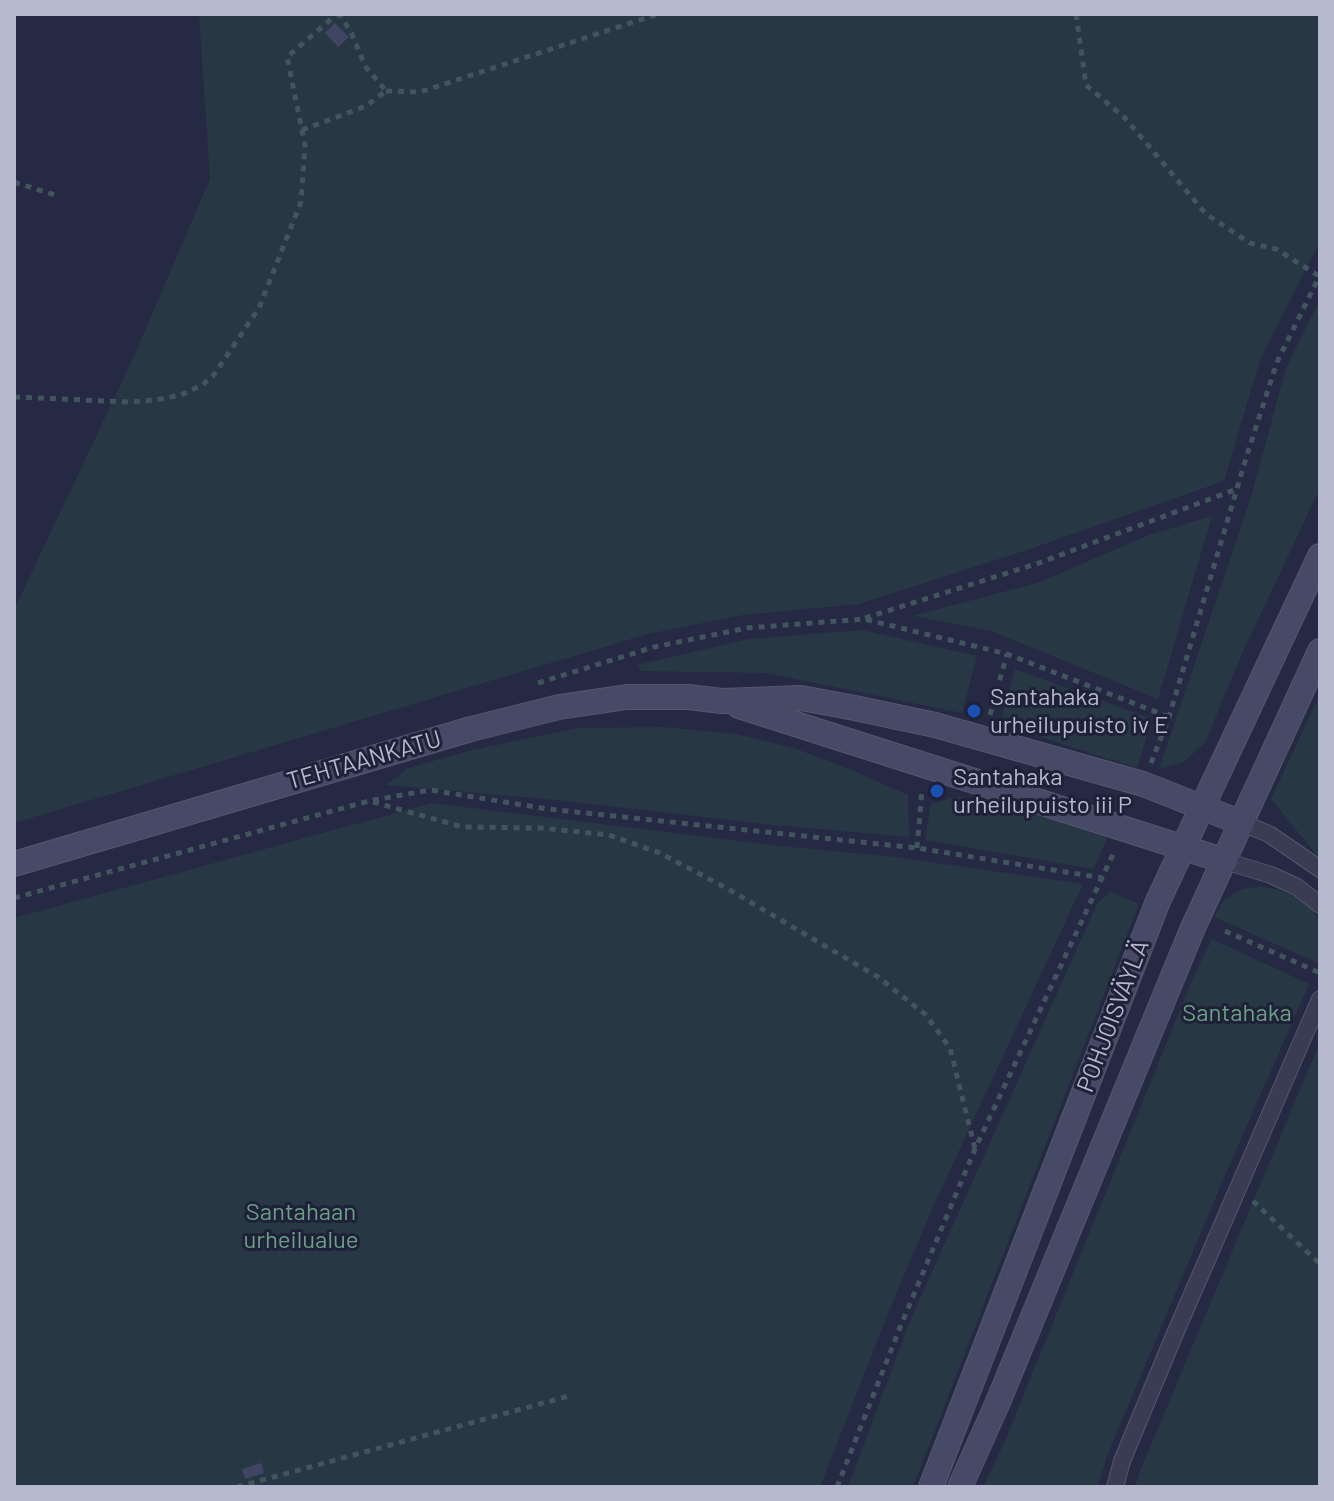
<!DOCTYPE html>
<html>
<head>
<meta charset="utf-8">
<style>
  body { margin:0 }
  #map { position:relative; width:1334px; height:1501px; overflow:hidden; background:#252943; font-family:Barlow,sans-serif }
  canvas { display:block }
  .frame { position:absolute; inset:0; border:16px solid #b6b9cd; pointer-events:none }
</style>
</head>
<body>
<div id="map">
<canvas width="1334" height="1501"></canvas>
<div class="frame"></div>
</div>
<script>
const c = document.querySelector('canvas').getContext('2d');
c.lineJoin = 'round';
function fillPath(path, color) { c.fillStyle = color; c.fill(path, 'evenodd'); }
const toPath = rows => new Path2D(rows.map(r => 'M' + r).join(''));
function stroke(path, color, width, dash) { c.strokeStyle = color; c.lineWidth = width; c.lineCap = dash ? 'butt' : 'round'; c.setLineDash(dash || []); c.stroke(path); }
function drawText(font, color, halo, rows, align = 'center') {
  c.font = font + ' Barlow,sans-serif'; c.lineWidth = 6; c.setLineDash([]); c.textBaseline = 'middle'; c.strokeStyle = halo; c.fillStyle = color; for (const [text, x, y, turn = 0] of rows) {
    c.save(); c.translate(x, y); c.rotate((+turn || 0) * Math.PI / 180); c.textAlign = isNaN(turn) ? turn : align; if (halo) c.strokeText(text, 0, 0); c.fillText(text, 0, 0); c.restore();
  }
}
const green = toPath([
  [199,14,1320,14,1320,242,1260,360,1224,481,1030,549,859,604,743,615,648,634,14,823,14,610,134,356,210,179],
  [1320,299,1320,488,1240,658,1205,743,1182,763,1159,769,1251,497,1286,368],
  [1212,516,1158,699,991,631,913,616,1040,582,1149,535],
  [862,630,977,656,962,713,766,673,641,671,637,665,749,639],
  [1015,669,1152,719,1137,768,1000,724],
  [1320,694,1320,859,1271,799],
  [663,727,736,734,794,748,852,770,908,795,909,837,774,825,547,799,386,785,408,768,468,751,577,728],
  [955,797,1003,800,1109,835,1093,869,925,840,931,804],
  [432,803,771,845,894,857,1083,884,932,1209,887,1316,820,1487,14,1487,14,918],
  [1261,886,1285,892,1308,904,1320,921,1320,964,1214,917,1225,899,1242,889],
  [1110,891,1139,904,913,1487,848,1487,910,1321,1097,904],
  [1212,939,1309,984,1223,1180,1107,1456,1098,1487,983,1487,1004,1443,1193,978],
  [1320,1042,1320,1487,1135,1487,1140,1471]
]);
const building = toPath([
  [335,23,349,37,338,47,325,33],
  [261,1463,264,1473,245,1479,242,1469]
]);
const path = toPath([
  [1076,14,1086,85,1125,118,1206,214,1250,243,1276,249,1319,276],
  [386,91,420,92,658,14],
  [302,130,366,106,386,91,365,66,351,32,339,14],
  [14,182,58,196],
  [14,397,129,402,155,400,181,395,202,385,213,376,259,308,301,202,305,145,287,57,337,14],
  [865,618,1039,563,1237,489],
  [538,683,654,647,747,628,864,619,1007,654,1169,717],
  [990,715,1007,654],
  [1151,763,1169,717,1247,455,1277,362,1320,275],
  [373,802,463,827,541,828,609,835,660,853,728,889,878,977,926,1015,950,1048,975,1149],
  [917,848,922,790],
  [14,898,369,801,430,790,548,809,917,848,1103,878],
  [1225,931,1320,973],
  [1253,1201,1320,1264],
  [237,1487,569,1396],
  [837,1487,901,1325,975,1149,1115,850]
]);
const lane = toPath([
  [1242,823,1269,834,1320,869],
  [1225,861,1271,875,1297,887,1320,905],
  [1115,1487,1122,1461,1174,1336,1320,999]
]);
const secondary = toPath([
  [739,706,1225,861],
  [14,864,471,729,559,707,627,697,688,697,722,701,801,698,855,708,935,725,1143,784,1242,823],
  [931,1487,1158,901,1320,556],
  [960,1487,998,1402,1192,930,1320,651]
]);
const markers = [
  [974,711,8,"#1a4fb4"],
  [937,791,8,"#1a4fb4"]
];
const poiNames = [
  ["Santahaka",990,697],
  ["urheilupuisto iv E",990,725],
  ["Santahaka",953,777],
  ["urheilupuisto iii P",953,805]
];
const streetNames = [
  ["TEHTAANKATU",364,760,-16],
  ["POHJOISVÄYLÄ",1113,1016,-69]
];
const parkNames = [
  ["Santahaka",1237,1013],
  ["Santahaan",301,1212],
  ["urheilualue",301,1240]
];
fillPath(green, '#273844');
fillPath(building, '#404564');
stroke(lane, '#54576d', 18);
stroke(secondary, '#54576d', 26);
stroke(path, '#42545e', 5, [6, 6]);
stroke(lane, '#393c53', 16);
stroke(secondary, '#474a66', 24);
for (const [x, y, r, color] of markers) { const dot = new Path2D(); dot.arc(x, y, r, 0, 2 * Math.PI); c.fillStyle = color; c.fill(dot); stroke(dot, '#1e2138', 3); }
drawText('24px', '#b6b9cd', '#1e2138', poiNames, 'left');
drawText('24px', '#b6b9cd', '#1e2138', streetNames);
drawText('24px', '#6c9f86', '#1e2138', parkNames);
</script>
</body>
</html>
